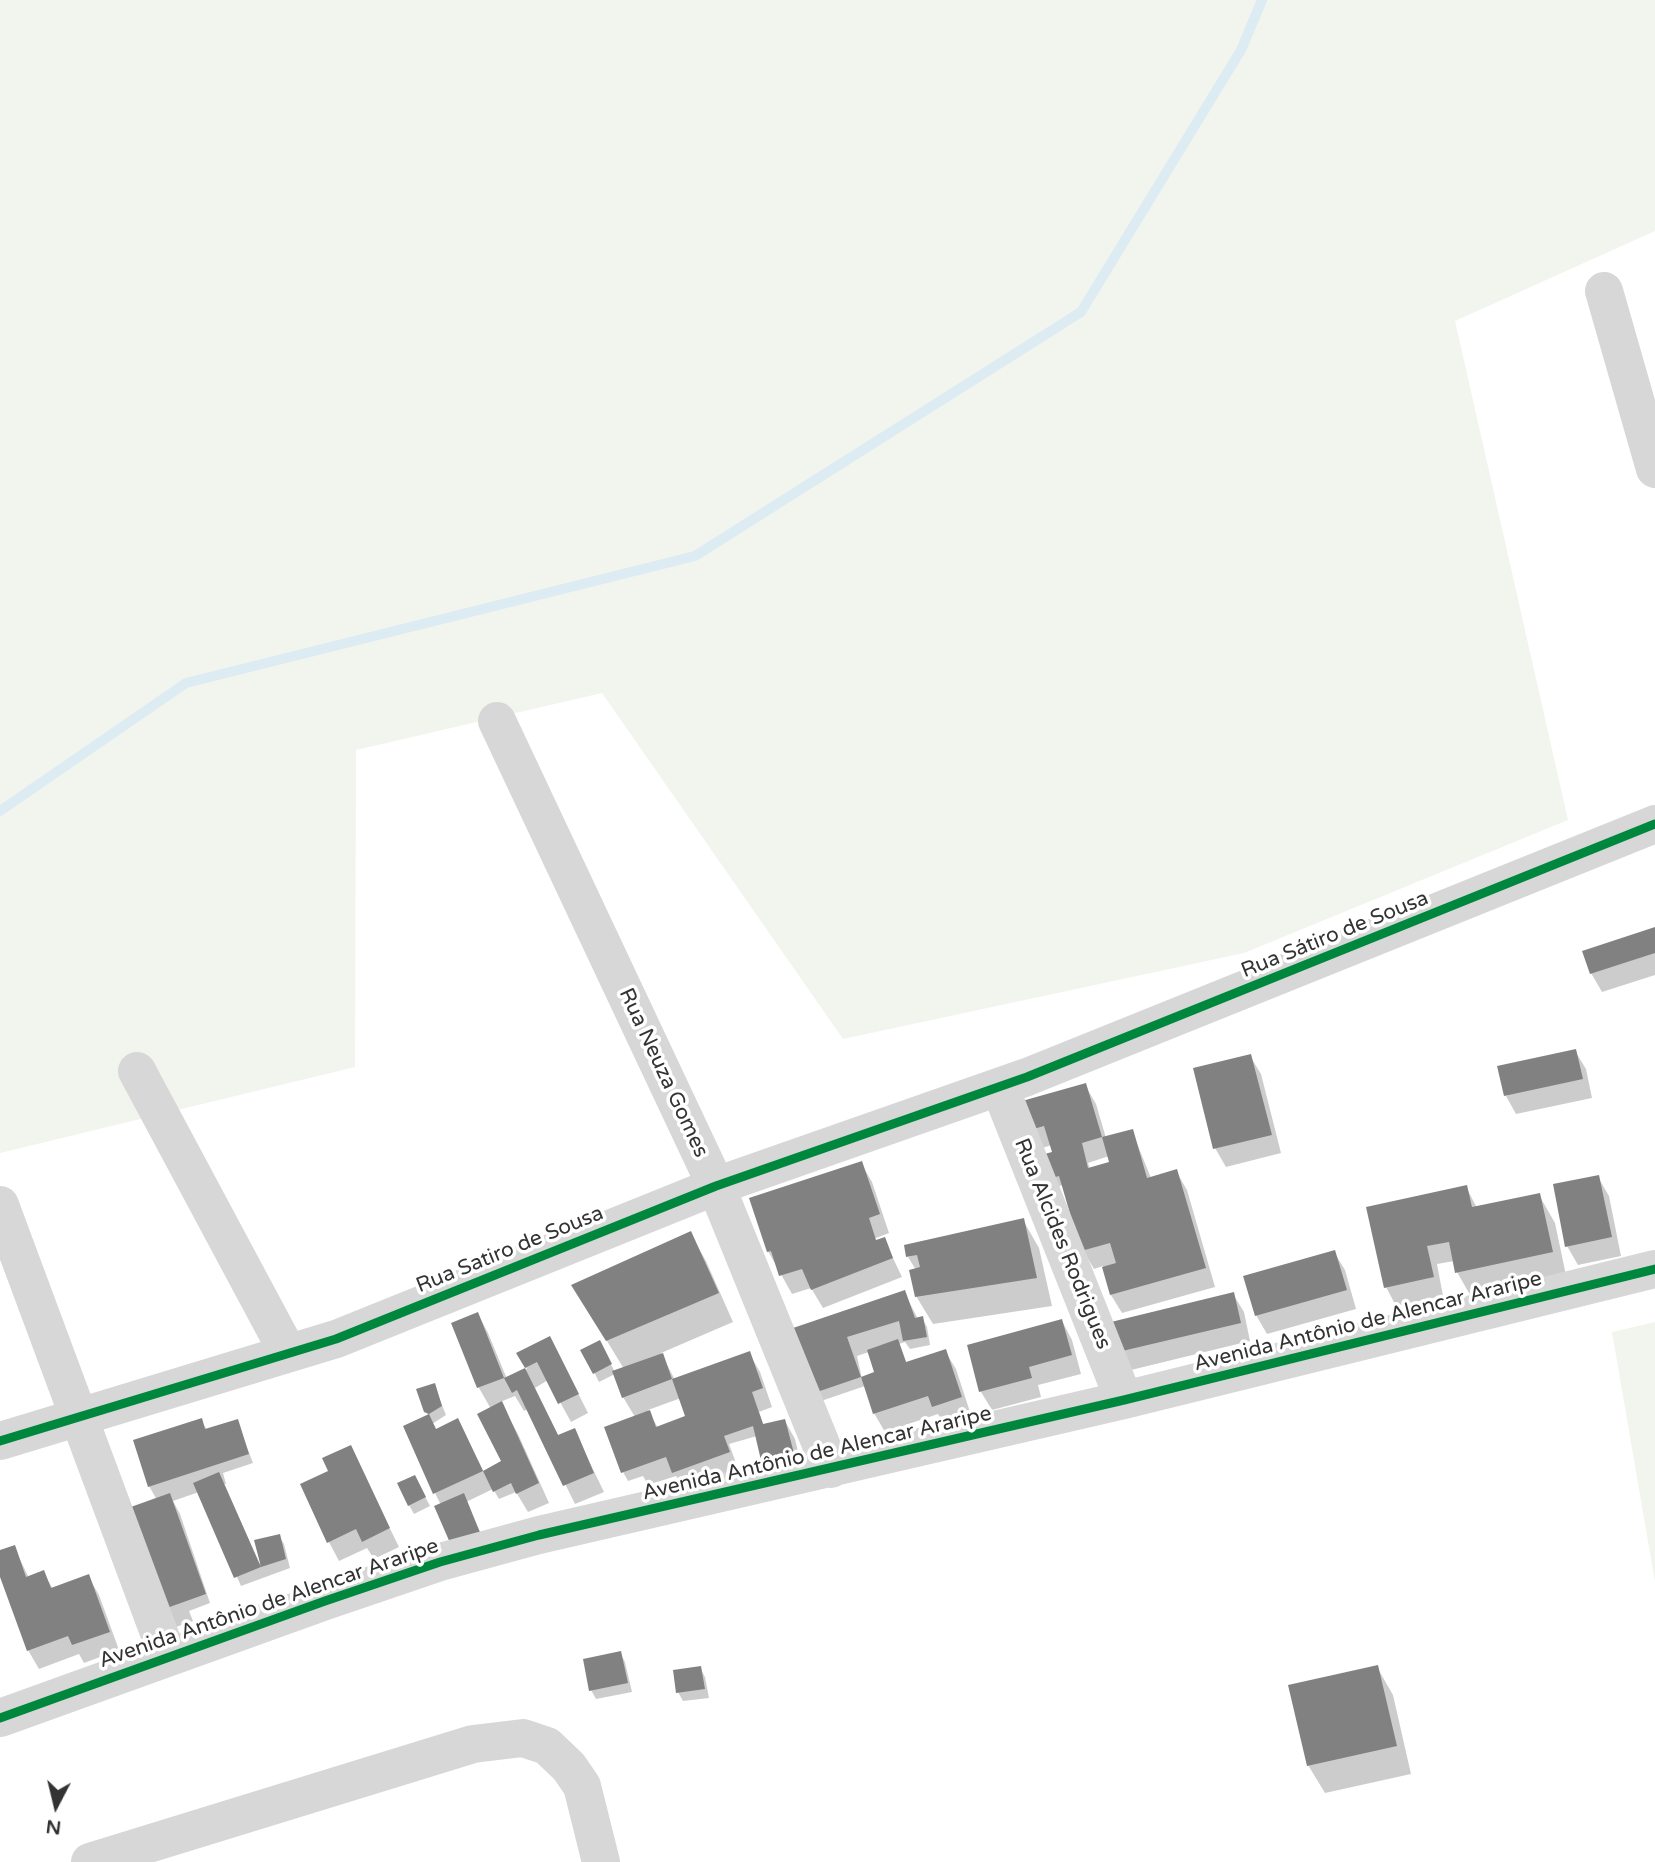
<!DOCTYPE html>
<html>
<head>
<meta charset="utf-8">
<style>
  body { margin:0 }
  #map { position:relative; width:1655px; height:1862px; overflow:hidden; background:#fff; font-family:"Varela Round",sans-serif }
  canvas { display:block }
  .north { position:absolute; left:21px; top:1771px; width:70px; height:70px; -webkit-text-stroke:5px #fff; paint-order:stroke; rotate:187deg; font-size:19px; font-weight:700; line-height:28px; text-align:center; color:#333 }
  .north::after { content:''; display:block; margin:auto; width:24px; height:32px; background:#333; clip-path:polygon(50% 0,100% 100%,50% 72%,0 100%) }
</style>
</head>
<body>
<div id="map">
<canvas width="1655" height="1862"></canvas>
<div class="north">N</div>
</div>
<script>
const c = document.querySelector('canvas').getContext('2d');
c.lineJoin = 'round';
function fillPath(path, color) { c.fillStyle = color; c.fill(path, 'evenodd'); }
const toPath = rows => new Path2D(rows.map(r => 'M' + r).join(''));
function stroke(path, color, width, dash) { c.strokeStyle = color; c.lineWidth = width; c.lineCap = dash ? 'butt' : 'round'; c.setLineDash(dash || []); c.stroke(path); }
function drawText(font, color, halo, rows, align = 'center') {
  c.font = font + ' "Varela Round",sans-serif'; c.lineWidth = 7; c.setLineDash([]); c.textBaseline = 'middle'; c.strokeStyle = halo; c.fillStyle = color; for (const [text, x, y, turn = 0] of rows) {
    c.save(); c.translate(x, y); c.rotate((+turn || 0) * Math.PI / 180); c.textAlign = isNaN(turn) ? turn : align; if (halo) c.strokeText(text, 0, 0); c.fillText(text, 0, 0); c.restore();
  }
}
const green = toPath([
  [0,0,1655,0,1655,231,1455,321,1568,820,1244,953,843,1039,602,693,356,750,355,1067,0,1153],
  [1655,1322,1655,1582,1612,1332]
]);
const shadow = toPath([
  [1655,929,1655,975,1602,992,1591,973],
  [1575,1051,1586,1069,1592,1098,1516,1114,1506,1096],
  [1250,1056,1261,1074,1281,1153,1226,1167,1215,1148],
  [1085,1085,1096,1104,1106,1138,1132,1131,1151,1178,1176,1171,1187,1190,1215,1287,1122,1313,1111,1295,1103,1266,1094,1269,1083,1250,1063,1185,1051,1188,1054,1153,1052,1145,1042,1148,1032,1129],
  [1109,1156,1111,1163,1090,1169,1088,1163],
  [861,1163,872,1182,889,1233,850,1248,884,1239,902,1277,823,1308,811,1288,792,1294,768,1251],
  [1598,1177,1609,1196,1621,1256,1578,1265,1567,1246],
  [1466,1187,1477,1208,1539,1195,1555,1223,1567,1280,1473,1300,1457,1272,1454,1261,1437,1264,1443,1296,1396,1306,1386,1287],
  [1023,1220,1039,1248,1052,1306,933,1324,916,1296,916,1270,908,1257],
  [690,1233,706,1261,733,1322,661,1353,675,1380,749,1353,760,1372,772,1407,759,1412,764,1426,785,1421,795,1439,805,1480,757,1436,729,1444,739,1471,685,1491,676,1476,648,1485,643,1476,628,1481,623,1472,635,1417,623,1397,615,1374,599,1382,583,1350,599,1342,615,1372,624,1369,590,1313],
  [681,1398,688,1417,658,1428,648,1410],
  [1334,1252,1345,1270,1356,1309,1267,1334,1256,1315],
  [904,1292,918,1319,922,1318,927,1327,930,1345,910,1349,905,1342,899,1344,907,1364,945,1351,956,1369,971,1415,944,1425,938,1414,885,1432,874,1413,865,1386,821,1401,795,1329],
  [869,1352,877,1374,862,1379,857,1356],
  [1233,1294,1244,1312,1250,1341,1131,1370,1120,1351],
  [478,1314,488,1333,507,1379,527,1369,519,1354,560,1357,588,1413,571,1422,548,1380,535,1388,559,1437,574,1430,604,1492,575,1504,528,1409,524,1411,515,1396,500,1402,518,1434,549,1503,528,1512,516,1492,499,1499,493,1489,466,1502,493,1559,441,1505,435,1493,428,1415,426,1411,434,1385,446,1415,432,1424,436,1430,458,1420,484,1472,502,1462,491,1409,479,1388,453,1324],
  [1062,1321,1072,1340,1081,1374,1038,1385,1041,1397,992,1410,981,1392,969,1346],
  [201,1420,207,1430,237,1421,253,1463,223,1473,226,1484,224,1484,259,1564,279,1536,284,1544,290,1568,241,1586,199,1492,173,1501,180,1514,210,1603,189,1611,193,1621,162,1632,157,1500,149,1486],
  [350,1447,399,1547,374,1559,367,1548,339,1561,329,1542,331,1472],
  [419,1485,430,1506,414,1514,409,1505],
  [14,1547,29,1578,43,1572,53,1589,88,1576,99,1595,119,1650,84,1663,79,1654,39,1669,28,1650,0,1572,0,1552],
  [620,1653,625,1662,632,1692,596,1699,591,1690],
  [1377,1667,1393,1695,1411,1774,1325,1793,1308,1765],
  [700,1668,705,1677,709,1698,683,1701,678,1692]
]);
const stream = toPath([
  [0,811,186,683,695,556,1081,312,1241,50,1262,0]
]);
const building = toPath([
  [1655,927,1655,953,1590,974,1582,951],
  [1576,1049,1583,1079,1504,1096,1497,1066],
  [1251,1054,1272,1135,1213,1149,1193,1068],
  [1086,1083,1102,1137,1082,1143,1088,1168,1109,1162,1102,1137,1133,1129,1147,1178,1177,1169,1206,1268,1110,1295,1102,1267,1116,1263,1110,1243,1081,1251,1059,1176,1045,1180,1037,1156,1052,1152,1044,1126,1030,1130,1022,1101],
  [862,1161,880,1214,869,1218,876,1240,885,1237,893,1258,811,1290,802,1269,779,1276,771,1251,767,1252,749,1198],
  [1599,1175,1612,1237,1565,1247,1553,1184],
  [1467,1185,1472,1207,1540,1193,1553,1252,1455,1273,1449,1242,1427,1246,1434,1277,1384,1288,1366,1207],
  [1024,1218,1037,1278,915,1297,909,1270,920,1267,917,1255,906,1257,904,1245],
  [691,1231,719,1293,606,1341,571,1285],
  [1335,1250,1347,1290,1255,1316,1243,1276],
  [905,1290,915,1318,923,1316,927,1337,903,1341,899,1321,847,1337,861,1377,814,1393,793,1328],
  [1234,1292,1241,1323,1118,1352,1111,1322],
  [478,1312,504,1378,525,1368,558,1435,575,1428,594,1473,563,1486,517,1390,512,1393,504,1378,477,1388,451,1323],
  [1062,1319,1072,1355,1029,1367,1032,1378,979,1392,967,1345],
  [550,1336,579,1394,558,1404,537,1362,525,1368,516,1353],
  [898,1339,906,1362,946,1349,962,1397,932,1407,928,1396,873,1414,861,1377,874,1372,867,1350],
  [600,1340,612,1364,593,1374,580,1350],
  [750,1351,763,1388,752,1392,763,1424,785,1419,796,1461,763,1469,753,1426,724,1436,730,1452,672,1473,666,1457,621,1473,604,1427,650,1410,656,1427,685,1416,672,1379,622,1398,612,1371,663,1353,672,1379],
  [435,1383,442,1406,429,1414,436,1429,458,1418,483,1471,501,1461,477,1414,502,1401,539,1483,516,1494,511,1483,493,1492,483,1471,433,1494,403,1426,429,1414,424,1412,416,1389],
  [202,1418,205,1429,238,1419,249,1454,148,1487,133,1440],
  [351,1445,390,1528,362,1542,356,1529,327,1543,300,1484,328,1471,322,1458],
  [219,1472,261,1567,234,1578,193,1483],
  [415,1475,426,1497,408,1506,397,1483],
  [170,1493,206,1594,150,1614,114,1513],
  [464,1493,483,1540,454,1552,434,1506],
  [280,1534,286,1559,261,1567,254,1540],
  [15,1545,26,1577,44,1570,51,1588,89,1574,110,1632,72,1645,68,1636,27,1651,0,1577,0,1550],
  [621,1651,628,1683,589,1691,583,1659],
  [1378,1665,1397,1746,1307,1766,1288,1685],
  [701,1666,705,1689,676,1693,673,1670]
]);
const minor = toPath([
  [1604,291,1655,469],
  [497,721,716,1186,831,1469],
  [137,1071,288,1353],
  [1000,1088,1124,1400],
  [0,1205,168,1657],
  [0,1441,336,1339,716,1186,1027,1077,1655,824],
  [0,1718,325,1601,440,1562,539,1535,1124,1400,1655,1269],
  [90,1862,473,1744,523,1738,547,1746,569,1767,582,1786,601,1862]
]);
const cycleway = toPath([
  [0,1441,336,1339,716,1186,1027,1077,1655,824],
  [0,1718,325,1601,440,1562,539,1535,1124,1400,1655,1269]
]);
const streetNames = [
  ["Rua Sátiro de Sousa",1335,935,-22],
  ["Rua Neuza Gomes",663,1073,65],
  ["Rua Alcides Rodrigues",1062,1244,68],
  ["Rua Satiro de Sousa",510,1250,-22],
  ["Avenida Antônio de Alencar Araripe",1368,1322,-14],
  ["Avenida Antônio de Alencar Araripe",817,1454,-13],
  ["Avenida Antônio de Alencar Araripe",269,1604,-19]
];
fillPath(green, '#f1f5ed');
fillPath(shadow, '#0003');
stroke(stream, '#ddebf3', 10);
fillPath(building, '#818181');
stroke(minor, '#d7d7d7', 38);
stroke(cycleway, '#00873e', 9);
drawText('21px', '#333', '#fff', streetNames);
</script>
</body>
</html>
